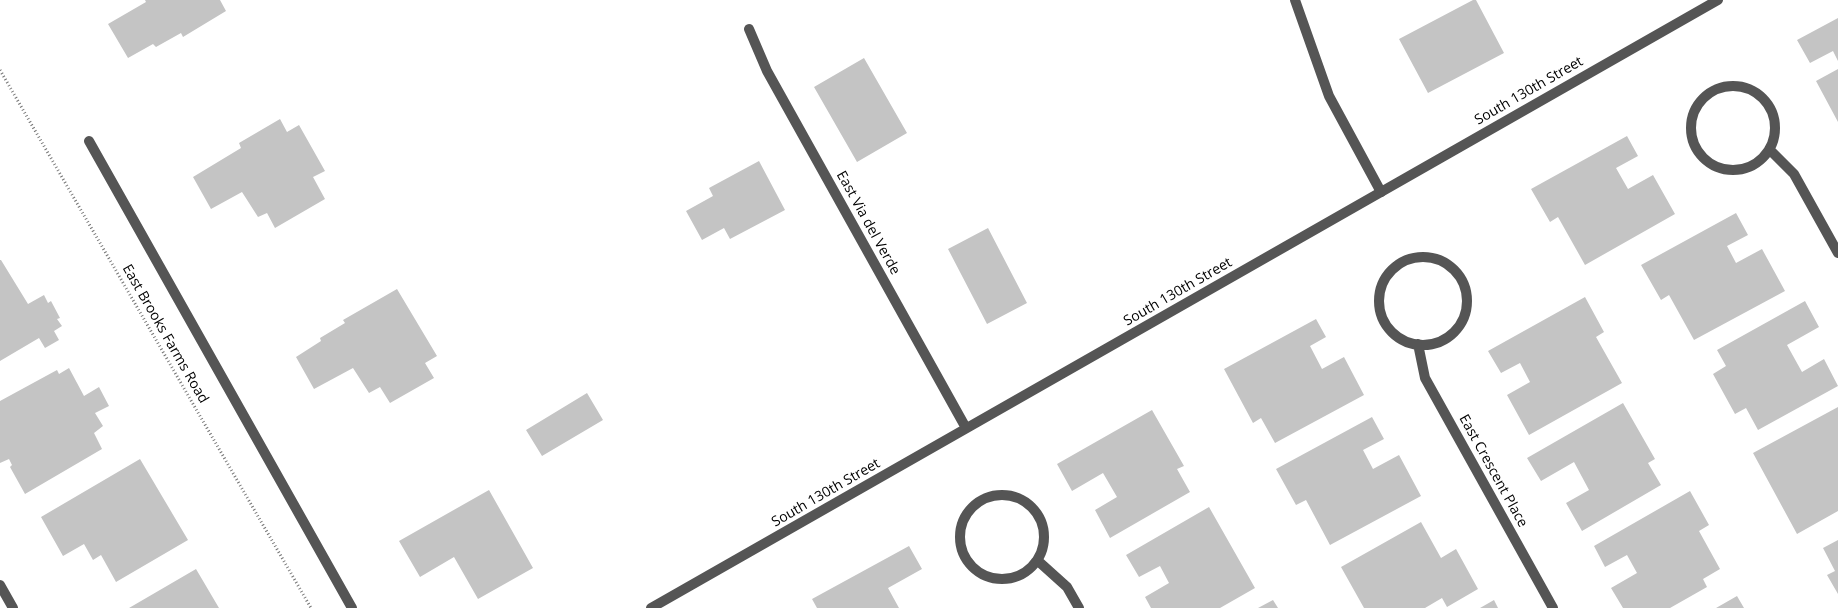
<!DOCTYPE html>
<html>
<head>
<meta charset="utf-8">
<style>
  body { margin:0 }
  canvas { display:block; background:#fff }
</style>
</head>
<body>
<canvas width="1838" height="608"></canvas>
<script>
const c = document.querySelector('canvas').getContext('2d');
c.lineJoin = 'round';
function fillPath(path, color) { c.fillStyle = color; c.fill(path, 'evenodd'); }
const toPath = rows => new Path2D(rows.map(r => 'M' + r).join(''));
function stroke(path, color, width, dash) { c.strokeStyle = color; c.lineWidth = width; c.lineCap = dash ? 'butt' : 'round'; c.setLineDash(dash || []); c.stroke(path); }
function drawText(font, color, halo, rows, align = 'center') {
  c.font = font + ' "Open Sans",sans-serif'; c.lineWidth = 4; c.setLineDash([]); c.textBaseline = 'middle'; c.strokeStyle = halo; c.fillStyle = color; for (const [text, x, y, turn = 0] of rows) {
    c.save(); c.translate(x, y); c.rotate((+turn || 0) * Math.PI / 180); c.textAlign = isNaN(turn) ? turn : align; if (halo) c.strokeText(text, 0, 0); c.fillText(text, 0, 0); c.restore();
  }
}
const building = toPath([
  [145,0,220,0,226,11,183,37,181,33,156,47,153,44,128,58,108,24,146,2],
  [1473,0,1476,0,1504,53,1428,93,1399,39],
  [1838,18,1838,61,1833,51,1810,63,1797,40],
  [864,58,907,133,857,162,814,87],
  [1838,69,1838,122,1816,81],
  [280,119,287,132,299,125,325,171,313,177,325,199,275,228,267,213,258,217,242,192,211,209,193,177,241,148,239,143],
  [1627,136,1638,156,1616,168,1628,189,1653,175,1675,214,1585,265,1558,217,1550,222,1531,189],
  [759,161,785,210,730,239,724,228,702,240,686,211,713,196,709,188],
  [1736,213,1748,235,1727,246,1736,263,1762,249,1785,291,1694,340,1669,295,1661,300,1641,265],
  [988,228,1027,303,987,324,948,249],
  [0,260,1,260,28,304,44,295,48,303,51,301,60,318,57,319,62,326,54,331,59,340,45,348,39,338,0,361],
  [397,289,437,356,425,363,434,378,390,403,380,387,369,393,353,368,314,389,296,357,321,341,320,338,345,323,343,320],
  [1585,297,1604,332,1596,337,1622,383,1529,435,1507,395,1530,382,1520,363,1501,373,1488,351],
  [1805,301,1819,327,1787,345,1802,372,1824,359,1838,386,1758,430,1746,408,1735,414,1713,374,1726,366,1717,350],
  [1316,319,1326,337,1310,346,1322,369,1344,357,1364,395,1275,443,1261,418,1253,423,1224,369],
  [69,368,84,396,99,387,109,406,95,413,103,426,94,433,102,449,25,494,10,467,12,465,9,459,0,463,0,401,57,370,59,374],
  [587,393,603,420,542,456,526,430],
  [1623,403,1655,459,1648,463,1661,485,1582,531,1566,503,1589,490,1574,462,1541,481,1527,458],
  [1838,407,1838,511,1797,534,1753,453],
  [1152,410,1184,466,1177,469,1190,492,1110,538,1095,510,1117,497,1103,473,1072,491,1057,464],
  [1372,417,1384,439,1363,450,1373,469,1399,455,1421,496,1330,545,1306,500,1296,505,1276,469],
  [140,459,188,540,116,582,101,555,93,560,84,544,63,556,41,517],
  [489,490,533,568,478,599,454,557,420,577,399,541],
  [1690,491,1709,525,1699,531,1720,569,1703,579,1707,587,1670,608,1623,608,1611,588,1637,573,1627,555,1605,567,1594,546],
  [1209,507,1255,588,1220,608,1151,608,1145,597,1169,583,1160,566,1139,577,1126,555],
  [1421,522,1441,558,1456,549,1478,589,1447,607,1442,598,1425,608,1364,608,1341,567],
  [1838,540,1838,594,1827,575,1835,571,1823,548],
  [909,546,922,569,888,588,899,608,817,608,812,599],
  [196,569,219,608,129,608],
  [1737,596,1744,608,1716,608],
  [1273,600,1278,608,1258,608],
  [1494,600,1498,608,1480,608]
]);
const path = toPath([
  [0,70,311,608]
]);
const lane = toPath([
  [1295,0,1329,96,1381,192],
  [89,141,352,608]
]);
const street = toPath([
  [749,29,767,71,966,428],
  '1691 128a42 42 0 1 1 84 0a42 42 0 1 1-84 0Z',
  [1770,150,1794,174,1838,253],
  '1379 301a44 44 0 1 1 88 0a44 44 0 1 1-88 0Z',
  [1418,344,1425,378,1553,608],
  '960 537a42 42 0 1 1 84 0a42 42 0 1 1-84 0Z',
  [1037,560,1067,587,1079,608],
  [0,585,13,608],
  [651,608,1718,0]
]);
const streetNames = [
  ["South 130th Street",1529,91,-30],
  ["East Via del Verde",868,223,61],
  ["South 130th Street",1178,292,-30],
  ["East Brooks Farms Road",165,334,60],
  ["East Crescent Place",1493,471,61],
  ["South 130th Street",826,493,-30]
];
fillPath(building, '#c4c4c4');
stroke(path, '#777', 3, [1, 2.5]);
stroke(lane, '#555', 10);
stroke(street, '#555', 10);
drawText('14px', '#000', '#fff', streetNames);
</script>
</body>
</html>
